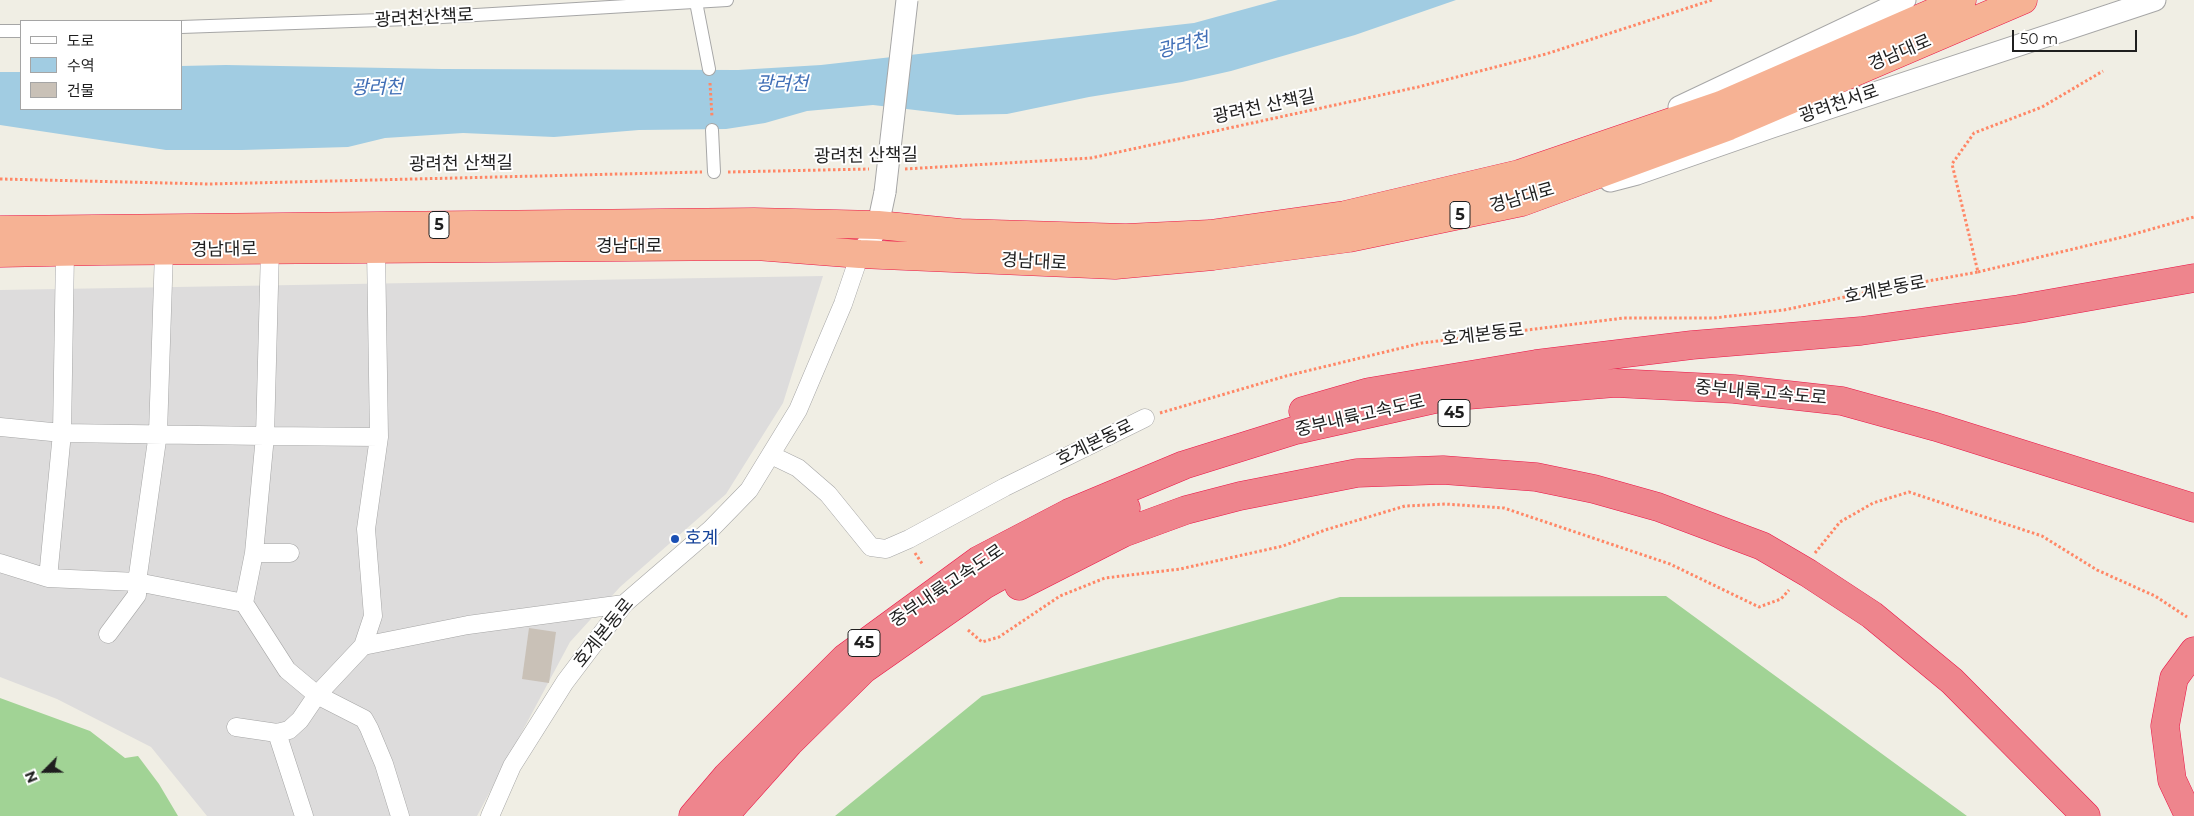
<!DOCTYPE html>
<html>
<head>
<meta charset="utf-8">
<style>
  body { margin:0 }
  #map { position:relative; width:2194px; height:816px; overflow:hidden; background:#f0eee4; font-family:Montserrat,"Noto Sans KR",sans-serif }
  canvas { display:block }
  .legend { position:absolute; left:20px; top:20px; width:162px; height:90px; box-sizing:border-box; background:#fff; border:1px solid #a5a5a5; margin:0; padding:6px 9px; list-style:none; font-size:15px; color:#1f1f1f }
  .legend li { display:flex; align-items:center; gap:10px; height:25px }
  .legend b { width:25px; border:1px solid #a5a5a5 }
  .north { position:absolute; left:20px; top:746px; width:50px; height:50px; -webkit-text-stroke:4px #fff; paint-order:stroke; rotate:247deg; font-size:14px; font-weight:700; line-height:20px; text-align:center; color:#1f1f1f }
  .north::after { content:''; display:block; margin:auto; width:18px; height:22px; background:#1f1f1f; clip-path:polygon(50% 0,100% 100%,50% 72%,0 100%) }
  .scale { position:absolute; left:2012px; top:30px; width:125px; height:22px; box-sizing:border-box; border:2px solid #1f1f1f; border-top:0; padding-left:6px; font-size:15px; line-height:18px; white-space:nowrap; color:#1f1f1f; -webkit-text-stroke:4px #fff; paint-order:stroke }
</style>
</head>
<body>
<div id="map">
<canvas width="2194" height="816"></canvas>
<ul class="legend">
<li><b style="height:6px;background:#fff"></b>도로</li>
<li><b style="height:14px;background:#a1cce2"></b>수역</li>
<li><b style="height:14px;background:#c9c1b7"></b>건물</li>
</ul>
<div class="north">N</div>
<div class="scale">50 m</div>
</div>
<script>
const c = document.querySelector('canvas').getContext('2d');
c.lineJoin = 'round';
function fillPath(path, color) { c.fillStyle = color; c.fill(path, 'evenodd'); }
const toPath = rows => new Path2D(rows.map(r => 'M' + r).join(''));
function stroke(path, color, width, dash) { c.strokeStyle = color; c.lineWidth = width; c.lineCap = dash ? 'butt' : 'round'; c.setLineDash(dash || []); c.stroke(path); }
function drawText(font, color, halo, rows, align = 'center') {
  c.font = font + ' Montserrat,"Noto Sans KR",sans-serif'; c.lineWidth = 4; c.setLineDash([]); c.textBaseline = 'middle'; c.strokeStyle = halo; c.fillStyle = color; for (const [text, x, y, turn = 0] of rows) {
    c.save(); c.translate(x, y); c.rotate((+turn || 0) * Math.PI / 180); c.textAlign = isNaN(turn) ? turn : align; if (halo) c.strokeText(text, 0, 0); c.fillText(text, 0, 0); c.restore();
  }
}
const residential = toPath([
  [823,276,783,403,726,494,620,587,570,642,477,816,207,816,151,747,57,699,0,677,0,290]
]);
const forest = toPath([
  [1666,596,1967,816,835,816,982,696,1340,597],
  [0,698,90,731,125,758,138,756,159,784,178,816,0,816]
]);
const water = toPath([
  [1278,0,1456,0,1355,35,1231,71,1182,82,1089,97,1007,114,957,115,873,105,807,111,765,123,726,129,639,130,554,137,463,133,385,138,348,147,242,150,166,150,0,125,0,72,21,72,21,109,181,109,181,66,226,65,442,69,738,70,821,65,1194,23]
]);
const building = toPath([
  [529,628,556,632,549,683,522,679]
]);
const path = toPath([
  [710,83,712,117],
  [905,169,1091,158,1418,87,1546,54,1712,0],
  [728,172,869,169],
  [0,179,209,184,702,172],
  [1978,272,2127,236,2194,217],
  [1160,413,1286,376,1422,343,1624,318,1714,318,1784,310,1873,291,1978,272,1952,164,1974,133,2042,107,2103,71],
  [915,553,923,565],
  [1815,553,1840,522,1873,503,1909,492,2042,536,2097,570,2155,596,2187,617],
  [968,630,982,642,999,637,1060,596,1105,578,1180,569,1283,546,1325,530,1405,506,1445,504,1504,508,1670,564,1759,607,1781,599,1789,590]
]);
const pedestrian = toPath([
  [696,2,709,69],
  [181,27,409,19,727,0],
  [0,31,21,31],
  [712,130,714,172]
]);
const minor = toPath([
  [65,252,62,433,265,436,270,249],
  [0,427,62,433,48,578,137,582,158,433,164,251],
  [771,455,798,468,828,494,871,547,886,549,909,539,1005,487,1145,418],
  [290,553,254,553,265,436,379,437],
  [0,563,48,578],
  [244,603,287,670,317,695,364,719,369,728,384,764,400,816],
  [108,634,137,595,137,582,244,603,254,553],
  [363,646,468,625,624,604],
  [236,727,277,733,289,730,300,720,317,695,363,646,373,616,366,529,379,437,376,249],
  [277,733,304,816],
  [490,816,512,766,565,682,624,604,711,529,749,490,798,410,843,304,860,254]
]);
const tertiary = toPath([
  [1679,107,1905,0],
  [1610,181,1637,174,1772,127,2155,0],
  [860,254,870,241,878,225,885,192]
]);
const trunk = toPath([
  [0,230,754,222,878,225,960,233,1126,238,1210,234,1345,215,1519,174,1721,105,1962,0],
  [0,253,101,251,756,246,860,254,1115,265,1213,256,1349,238,1522,202,1729,126,2023,0]
]);
const motorway = toPath([
  [1303,411,1369,392,1536,364,1692,345,1861,331,2019,309,2194,278],
  [1019,586,1123,533,1186,510,1240,496,1357,473,1443,470,1536,477,1594,489,1658,507,1762,546,1808,573,1872,615,1952,681,2086,816],
  [693,816,727,776,845,658,979,560,1069,513,1184,465,1296,430,1444,397,1615,383,1734,389,1842,401,1936,427,2194,508],
  [724,816,789,743,864,669,984,585,1104,518,1126,508],
  [2189,816,2172,780,2165,726,2174,678,2194,651]
]);
const tertiaryBridge = toPath([
  [885,192,907,0]
]);
const markers = [
  [675,539,5,"#1a4fb4"]
];
const shields = [
  [1460,215,20],
  [439,225,20],
  [1454,413,32],
  [864,643,32]
];
const shieldNames = [
  ["5",1460,215],
  ["5",439,225],
  ["45",1454,413],
  ["45",864,643]
];
const streetNames = [
  ["광려천산책로",424,18,-3],
  ["경남대로",1900,53,-23],
  ["광려천서로",1839,104,-19],
  ["광려천 산책길",1264,107,-12],
  ["광려천 산책길",866,156,-1],
  ["광려천 산책길",461,164,-1],
  ["경남대로",1522,198,-16],
  ["경남대로",629,247],
  ["경남대로",224,250,-1],
  ["경남대로",1034,262,3],
  ["호계본동로",1885,290,-11],
  ["호계본동로",1483,335,-7],
  ["중부내륙고속도로",1761,393,5],
  ["중부내륙고속도로",1360,416,-13],
  ["호계본동로",1095,443,-26],
  ["중부내륙고속도로",947,586,-34],
  ["호계본동로",604,633,-51]
];
const transitNames = [
  ["호계",685,539]
];
const waterNames = [
  ["광려천",1183,46,-14],
  ["광려천",782,84],
  ["광려천",377,88,-1]
];
fillPath(residential, '#dddcdc');
fillPath(forest, '#a1d395');
fillPath(water, '#a1cce2');
fillPath(building, '#c9c1b7');
stroke(pedestrian, '#a6a6a6', 14);
stroke(minor, '#a6a6a6', 19);
stroke(tertiary, '#a6a6a6', 23);
stroke(trunk, '#ea1547', 29);
stroke(motorway, '#ea1547', 29);
stroke(path, '#ff8766', 3, [2.5, 2.5]);
stroke(pedestrian, '#fff', 12);
stroke(minor, '#fff', 18);
stroke(tertiary, '#fff', 21);
stroke(trunk, '#f6b294', 28);
stroke(motorway, '#ee858d', 28);
stroke(tertiaryBridge, '#a6a6a6', 23, []);
stroke(tertiaryBridge, '#fff', 21);
for (const [x, y, r, color] of markers) { const dot = new Path2D(); dot.arc(x, y, r, 0, 2 * Math.PI); c.fillStyle = color; c.fill(dot); stroke(dot, '#fff', 2); }
for (const [x, y, w] of shields) { const box = new Path2D(); box.roundRect(x - w / 2, y - 13.5, w, 27, 4); c.fillStyle = '#fff'; c.fill(box); stroke(box, '#1f1f1f', 1); }
drawText('bold 16px', '#1f1f1f', null, shieldNames);
drawText('18px', '#1f1f1f', '#fff', streetNames);
drawText('18px', '#164399', '#fff', transitNames, 'left');
drawText('italic 19px', '#4270b7', '#fff', waterNames);
</script>
</body>
</html>
